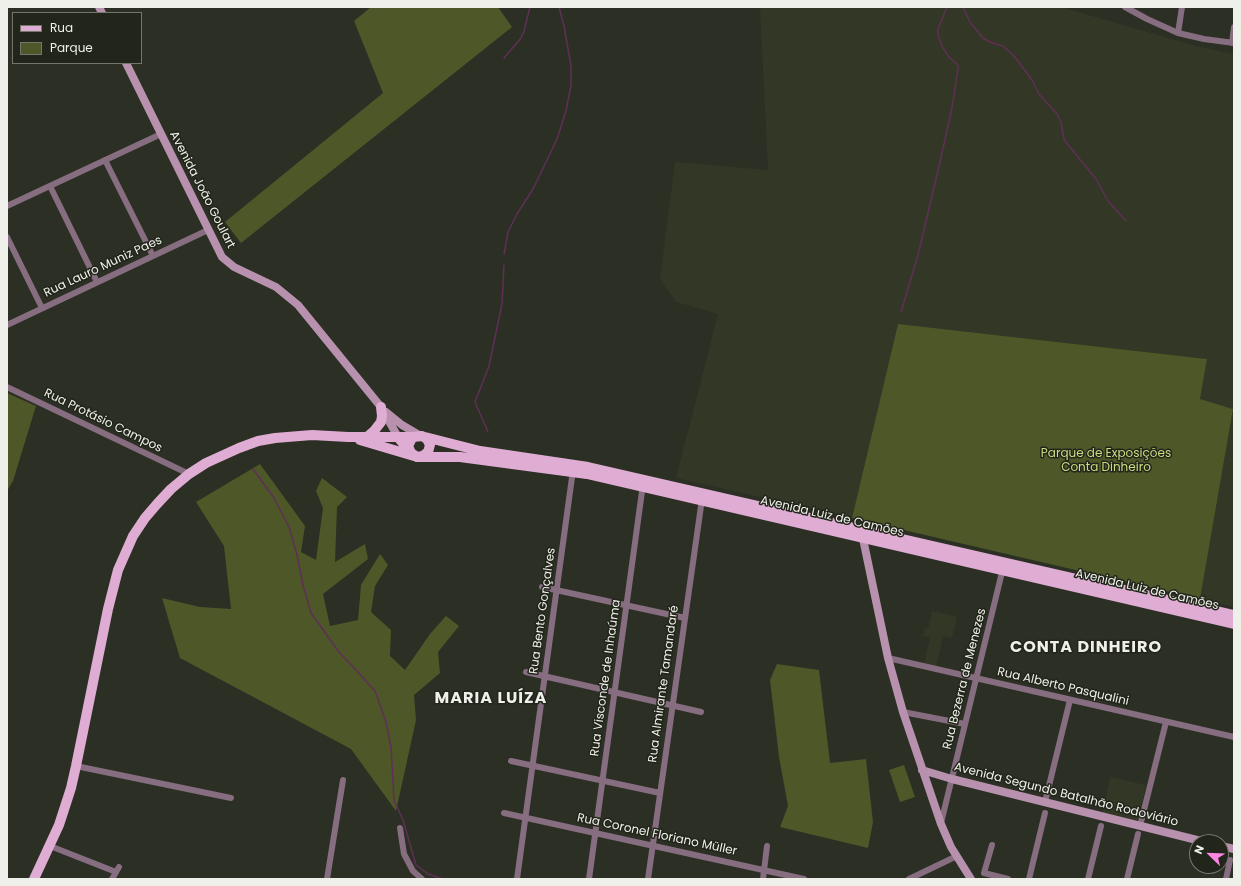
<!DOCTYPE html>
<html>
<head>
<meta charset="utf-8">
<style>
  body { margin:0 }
  #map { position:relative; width:1241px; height:886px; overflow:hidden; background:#2c2f24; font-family:Poppins,sans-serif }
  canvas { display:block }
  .frame { position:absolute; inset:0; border:8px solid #eef0e9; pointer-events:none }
  .legend { position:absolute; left:12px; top:12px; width:130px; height:52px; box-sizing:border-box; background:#22251a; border:1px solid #74766d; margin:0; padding:5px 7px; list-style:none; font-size:12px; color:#eef0e9 }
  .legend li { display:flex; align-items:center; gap:8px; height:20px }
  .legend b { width:20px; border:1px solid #74766d }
  .north { position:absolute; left:1189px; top:834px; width:40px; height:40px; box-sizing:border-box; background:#22251a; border:1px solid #74766d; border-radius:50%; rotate:293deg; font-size:11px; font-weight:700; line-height:16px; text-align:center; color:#eef0e9 }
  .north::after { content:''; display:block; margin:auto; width:14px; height:18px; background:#fb86e4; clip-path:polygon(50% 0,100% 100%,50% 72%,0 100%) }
</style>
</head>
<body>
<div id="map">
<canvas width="1241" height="886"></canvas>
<div class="frame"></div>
<ul class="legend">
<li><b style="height:5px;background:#dfadd3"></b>Rua</li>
<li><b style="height:11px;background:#4d5728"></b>Parque</li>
</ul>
<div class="north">N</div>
</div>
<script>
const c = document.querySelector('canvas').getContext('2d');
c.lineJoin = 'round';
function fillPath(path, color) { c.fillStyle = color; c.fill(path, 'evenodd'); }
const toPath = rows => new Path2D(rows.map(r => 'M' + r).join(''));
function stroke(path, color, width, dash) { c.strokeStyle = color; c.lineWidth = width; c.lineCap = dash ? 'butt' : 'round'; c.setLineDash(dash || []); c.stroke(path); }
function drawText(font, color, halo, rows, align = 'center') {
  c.font = font + ' Poppins,sans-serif'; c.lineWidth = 3; c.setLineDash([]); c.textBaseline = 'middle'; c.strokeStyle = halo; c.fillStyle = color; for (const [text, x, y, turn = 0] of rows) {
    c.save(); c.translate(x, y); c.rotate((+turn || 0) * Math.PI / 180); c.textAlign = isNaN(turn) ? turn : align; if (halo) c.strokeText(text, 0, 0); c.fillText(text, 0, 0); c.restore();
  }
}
const built = toPath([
  [760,7,1061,7,1196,46,1234,54,1234,607,1200,599,1233,409,1200,399,1207,359,898,324,852,518,676,478,718,314,676,302,660,279,675,162,768,170],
  [932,611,957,617,952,638,943,636,936,667,924,665,930,638,923,636,925,628,928,629],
  [1110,777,1146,785,1138,822,1102,814]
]);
const green = toPath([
  [371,7,498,7,512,27,241,243,225,222,383,93,354,21],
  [898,324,1207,359,1200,399,1233,409,1200,599,852,518],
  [7,393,36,406,13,481,7,491],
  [260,464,305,526,301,552,316,560,323,508,316,491,322,478,347,497,337,507,335,562,365,544,368,559,323,594,330,626,358,620,361,585,380,554,388,565,375,586,371,612,391,630,390,656,405,670,430,634,446,616,459,626,438,652,440,673,414,695,416,720,396,811,351,749,180,658,162,598,200,607,231,609,224,546,196,502],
  [777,664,819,670,830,763,866,759,873,822,868,848,780,827,788,806,779,757,770,680],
  [904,765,915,797,900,802,889,770]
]);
const stream = toPath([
  [963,7,970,22,983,38,990,42,1003,46,1014,56,1032,80,1039,94,1057,114,1061,122,1064,139,1069,146,1096,179,1108,201,1126,221],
  [504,58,521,38,524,31,530,7],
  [504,254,508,232,517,214,533,189,548,158,557,139,566,111,571,85,571,66,564,26,559,7],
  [901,312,918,255,940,162,952,108,958,68,958,65,949,57,943,48,938,35,938,29,947,7],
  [488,432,475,402,489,366,502,304,504,265],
  [253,469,274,498,289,527,297,555,303,585,311,613,339,652,357,671,375,691,386,722,391,747,394,800,403,820,416,865,428,874,443,879]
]);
const street = toPath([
  [1125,7,1147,19,1178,33,1204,39,1234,43],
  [1178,33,1182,7],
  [1232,43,1234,27],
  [105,160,153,256],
  [50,186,97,282],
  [7,206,161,134],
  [7,237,42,308],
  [7,325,208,230],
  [7,387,189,474],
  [542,587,685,618],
  [888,658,1234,737],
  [526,672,701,712],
  [903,712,965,724],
  [511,761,660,793],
  [76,766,231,798],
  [1045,802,1070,700],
  [504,813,804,879],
  [941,823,1003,568],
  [1140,826,1166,722],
  [400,828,404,854,413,871,422,879],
  [992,845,984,873,1008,879],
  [50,846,116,872],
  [112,879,119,867],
  [327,879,343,780],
  [517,879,573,470],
  [589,879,643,484],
  [648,879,702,499],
  [763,879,767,846],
  [909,879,957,856],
  [1029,879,1045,813],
  [1088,879,1101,826],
  [1127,879,1138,834],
  [1226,879,1230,860]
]);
const secondary = toPath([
  [99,7,102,13],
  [126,63,222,257,234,267,276,287,298,305,381,407,398,437],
  [386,412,402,425,419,435],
  [862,534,888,658,903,712,941,824,951,847,971,879],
  [922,770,952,779,1205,842],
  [1221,846,1234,849]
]);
const primary = toPath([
  [367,437,374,431,381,422,382,416,381,407],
  [398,437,411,453,417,457,423,456,428,452,430,445,427,439,422,436,413,437,411,440,408,446,411,453],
  [425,437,480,451,588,467,1234,615],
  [360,440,414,456],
  [420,457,460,457,587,474,1234,624],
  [34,879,59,825,71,788,76,766,108,609,118,570,133,536,145,518,157,504,171,489,189,474,206,463,239,448,258,441,275,438,312,435,348,437,413,437]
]);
const streetNames = [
  ["Avenida João Goulart",202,190,63],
  ["Rua Lauro Muniz Paes",103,267,-25],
  ["Rua Protásio Campos",103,421,26],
  ["Avenida Luiz de Camões",832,517,13],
  ["Avenida Luiz de Camões",1147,590,13],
  ["Rua Bento Gonçalves",543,611,-82],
  ["Rua Visconde de Inhaúma",606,678,-82],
  ["Rua Bezerra de Menezes",965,679,-76],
  ["Rua Almirante Tamandaré",664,684,-82],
  ["Rua Alberto Pasqualini",1063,687,13],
  ["Avenida Segundo Batalhão Rodoviário",1066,795,14],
  ["Rua Coronel Floriano Müller",657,835,12]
];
const parkNames = [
  ["Parque de Exposições",1106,454],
  ["Conta Dinheiro",1106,468]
];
const districtNames = [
  ["CONTA DINHEIRO",1086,648],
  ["MARIA LUÍZA",491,699]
];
fillPath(built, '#333726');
fillPath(green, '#4d5728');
stroke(stream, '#602f57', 1.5);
stroke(street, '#866d80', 6);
stroke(secondary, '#b891af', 8);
stroke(primary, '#dfadd3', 10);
drawText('12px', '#eef0e9', '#22251a', streetNames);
drawText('12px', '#c8dc80', '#22251a', parkNames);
c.letterSpacing = '1px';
drawText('bold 16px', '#eef0e9', '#22251a', districtNames);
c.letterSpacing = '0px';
</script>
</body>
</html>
